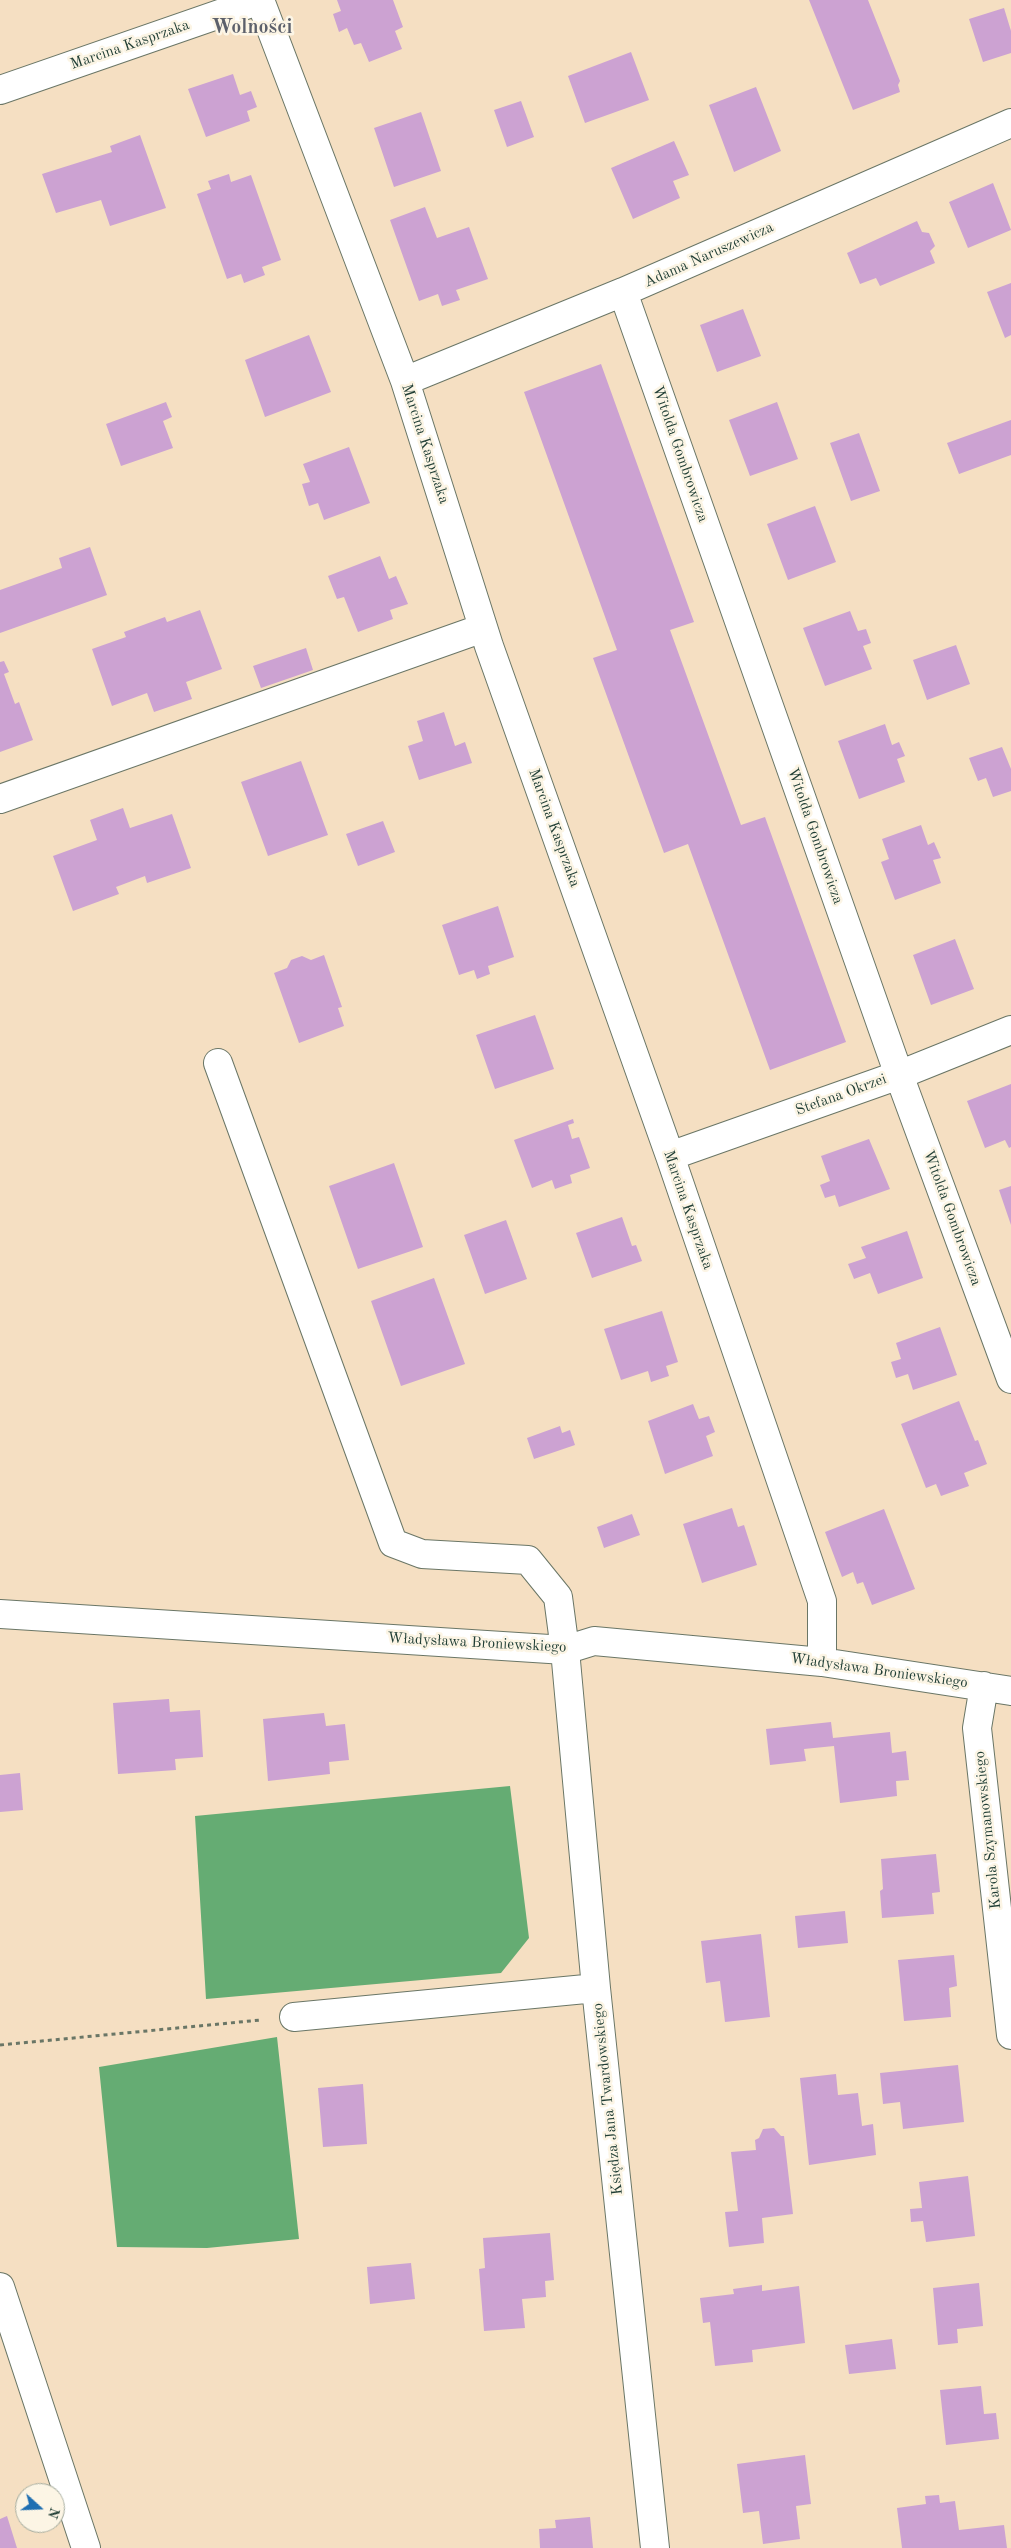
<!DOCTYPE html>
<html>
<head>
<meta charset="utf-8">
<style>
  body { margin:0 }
  #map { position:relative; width:1011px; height:2548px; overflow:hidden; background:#f5dfc2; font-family:"Old Standard TT",serif }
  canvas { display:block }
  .north { position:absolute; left:15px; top:2483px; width:50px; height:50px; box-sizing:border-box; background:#fcf5e5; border:1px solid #a4ab9e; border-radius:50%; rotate:110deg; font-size:14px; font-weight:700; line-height:20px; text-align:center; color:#1f3d34 }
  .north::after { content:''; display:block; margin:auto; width:18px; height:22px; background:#1f6fb2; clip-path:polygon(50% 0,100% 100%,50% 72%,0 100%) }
</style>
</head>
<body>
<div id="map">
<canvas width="1011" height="2548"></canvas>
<div class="north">N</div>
</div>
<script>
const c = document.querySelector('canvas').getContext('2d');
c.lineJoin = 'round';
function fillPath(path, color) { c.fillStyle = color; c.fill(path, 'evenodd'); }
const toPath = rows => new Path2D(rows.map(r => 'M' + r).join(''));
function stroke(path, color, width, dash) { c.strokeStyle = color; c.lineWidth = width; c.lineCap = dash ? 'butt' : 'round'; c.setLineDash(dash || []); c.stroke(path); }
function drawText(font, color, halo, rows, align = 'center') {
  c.font = font + ' "Old Standard TT",serif'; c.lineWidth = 5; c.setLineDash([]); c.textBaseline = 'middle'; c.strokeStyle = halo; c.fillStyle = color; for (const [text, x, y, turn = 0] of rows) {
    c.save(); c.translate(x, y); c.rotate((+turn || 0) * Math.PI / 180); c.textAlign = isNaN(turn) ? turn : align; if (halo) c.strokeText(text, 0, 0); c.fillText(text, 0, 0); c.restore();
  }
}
const forest = toPath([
  [510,1786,529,1938,501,1973,206,1999,195,1816],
  [277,2037,299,2239,207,2248,117,2247,99,2067]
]);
const building = toPath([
  [337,0,393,0,403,27,395,31,402,49,369,62,361,43,354,45,347,28,339,32,333,14,341,11],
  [809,0,868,0,900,81,898,85,900,92,853,110],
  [1004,8,1011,31,1011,53,983,62,969,19],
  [631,52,649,100,585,123,568,76],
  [233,74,240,95,251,91,257,107,247,111,250,121,206,137,188,89],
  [756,87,781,151,734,172,709,105],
  [521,101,534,137,507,147,494,110],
  [421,112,441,171,394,187,374,128],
  [140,135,166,208,110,226,101,200,56,213,42,174,112,152,110,146],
  [674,141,689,175,673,181,680,198,633,219,611,168],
  [229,174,231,182,251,175,281,260,262,267,265,275,244,283,241,274,227,279,197,194,211,189,208,181],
  [993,183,1011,230,968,248,949,202],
  [425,207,437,238,469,227,488,279,456,290,460,300,442,306,438,294,419,301,390,220],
  [917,221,922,232,929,233,935,246,930,251,935,263,880,286,876,278,860,284,847,253],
  [1011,283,1011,335,1005,338,987,292],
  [743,309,761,356,717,372,700,325],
  [309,335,331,392,265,417,245,360],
  [601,364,694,622,670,630,741,825,765,817,846,1042,770,1070,688,844,664,853,640,787,593,658,617,650,524,392],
  [166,402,172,417,163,421,173,448,121,466,106,424],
  [777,402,798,459,750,476,729,420],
  [1011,420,1011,455,959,474,947,443],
  [859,433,880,491,851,501,830,443],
  [349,447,370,503,324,520,318,503,309,506,302,484,310,482,303,464],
  [815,506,836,562,788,580,767,524],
  [90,547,107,595,0,633,0,590,62,568,59,558],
  [380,556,389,579,396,576,408,604,390,610,393,619,358,632,344,597,337,599,328,576],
  [200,610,222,669,186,682,192,699,154,712,147,693,112,706,92,649,126,637,124,632,165,617,167,622],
  [850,611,858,631,866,629,871,643,863,646,872,669,825,686,803,628],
  [956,645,970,684,927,700,913,660],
  [306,648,313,670,261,688,253,666],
  [4,661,9,672,4,674,15,704,19,702,33,740,0,752,0,662],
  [444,712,455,746,465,742,472,763,419,780,408,746,423,741,417,721],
  [885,724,892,745,899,742,905,756,897,759,905,782,859,799,838,741],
  [1002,747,1011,769,1011,791,993,797,986,778,978,781,969,758],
  [301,761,328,835,268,856,241,782],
  [123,808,130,828,172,814,191,868,147,883,145,876,116,887,119,894,73,911,53,856,97,840,90,820],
  [383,821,395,852,358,866,346,834],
  [921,825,928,845,934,842,941,858,933,860,941,883,895,900,881,862,889,859,882,839],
  [498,906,514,957,488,966,490,974,477,979,474,970,459,975,442,925],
  [955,939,974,989,931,1005,913,955],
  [324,955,342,1007,338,1008,344,1026,299,1043,274,973,287,968,291,960,302,956,311,960],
  [535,1015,554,1069,495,1089,476,1035],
  [1011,1084,1011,1147,1009,1148,1005,1140,985,1148,967,1101],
  [573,1119,574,1123,568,1125,572,1139,579,1137,590,1168,570,1175,572,1183,555,1189,552,1180,532,1188,514,1140],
  [869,1139,890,1189,839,1207,835,1195,825,1198,820,1185,830,1181,821,1156],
  [394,1163,423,1247,358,1269,329,1186],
  [1011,1186,1011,1225,999,1190],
  [622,1217,632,1246,636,1245,642,1261,592,1278,576,1233],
  [506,1220,527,1279,485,1294,464,1235],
  [907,1231,923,1278,878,1294,870,1273,854,1279,848,1264,866,1258,861,1247],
  [434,1278,465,1364,401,1386,371,1301],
  [662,1311,678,1362,666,1366,669,1376,651,1382,648,1371,621,1380,604,1329],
  [940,1327,957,1375,913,1390,908,1374,896,1378,891,1362,901,1359,896,1343],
  [959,1401,975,1441,978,1440,987,1464,964,1473,969,1486,941,1496,936,1484,926,1488,901,1424],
  [693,1404,699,1419,709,1416,715,1432,706,1436,713,1456,665,1474,648,1421],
  [560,1426,562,1433,570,1430,575,1445,534,1459,527,1438],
  [732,1508,738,1527,744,1525,757,1565,702,1583,683,1524],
  [884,1509,915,1589,872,1605,863,1582,857,1584,853,1572,842,1577,825,1532],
  [632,1514,640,1535,604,1548,597,1527],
  [169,1699,170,1712,200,1710,203,1757,175,1759,176,1770,118,1774,113,1703],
  [324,1713,326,1726,345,1724,349,1760,329,1762,330,1774,268,1781,263,1719],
  [831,1722,833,1738,890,1732,892,1753,906,1751,909,1780,896,1781,897,1796,840,1803,834,1746,804,1749,806,1761,770,1765,766,1729],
  [20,1773,23,1810,0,1812,0,1775],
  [936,1854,940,1892,932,1893,934,1914,882,1918,880,1891,883,1889,881,1859],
  [845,1911,848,1943,798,1948,795,1916],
  [761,1934,770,2017,725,2022,720,1981,706,1983,701,1941],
  [954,1955,957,1986,949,1988,951,2017,904,2021,898,1960],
  [958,2065,964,2122,903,2129,900,2102,883,2104,880,2073],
  [836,2074,838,2095,858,2093,862,2126,873,2124,876,2155,809,2165,800,2078],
  [363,2084,367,2144,323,2147,318,2088],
  [774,2128,781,2136,784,2136,793,2214,762,2218,764,2243,729,2247,725,2212,738,2211,731,2152,756,2150,755,2140,759,2138,763,2129],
  [968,2176,975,2236,926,2242,923,2221,911,2222,910,2209,922,2208,919,2182],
  [550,2233,554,2280,545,2281,546,2297,522,2299,525,2328,484,2331,479,2269,485,2268,483,2238],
  [411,2263,415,2299,370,2304,367,2267],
  [979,2283,983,2326,957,2329,958,2343,938,2345,933,2288],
  [762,2285,762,2291,799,2286,805,2343,752,2350,753,2362,715,2366,710,2322,703,2323,700,2298,734,2294,733,2289],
  [892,2339,896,2369,849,2374,845,2345],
  [981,2386,984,2414,996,2413,999,2439,946,2445,940,2390],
  [805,2455,811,2504,796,2506,800,2539,763,2544,759,2511,743,2513,737,2464],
  [939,2495,940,2503,955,2501,959,2530,1004,2525,1007,2548,902,2548,897,2508,926,2504,925,2496],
  [7,2516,17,2548,0,2548,0,2519],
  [590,2517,593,2548,540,2548,539,2529,556,2528,555,2520]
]);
const path = toPath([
  [0,2045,261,2020]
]);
const minor = toPath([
  [260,0,405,381,489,646,670,1156,822,1601,822,1662],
  [0,90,260,0],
  [623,292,899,1075,1011,1379],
  [405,381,623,292,1011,123],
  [0,799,483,628],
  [218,1063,393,1543,422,1554,528,1560,558,1597,565,1650,596,1988,655,2548],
  [670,1156,899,1075,1011,1030],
  [0,1614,565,1650,594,1641,822,1662,1011,1691],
  [984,1686,977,1728,1011,2035],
  [294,2017,596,1988],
  [0,2287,86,2548]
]);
const streetNames = [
  ["Marcina Kasprzaka",130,45,-19],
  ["Adama Naruszewicza",709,255,-24],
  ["Marcina Kasprzaka",425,444,72],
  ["Witolda Gombrowicza",680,454,71],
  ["Marcina Kasprzaka",554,828,70],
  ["Witolda Gombrowicza",815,836,71],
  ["Stefana Okrzei",841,1095,-20],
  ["Marcina Kasprzaka",688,1210,71],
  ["Witolda Gombrowicza",952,1218,70],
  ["Władysława Broniewskiego",477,1643,3],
  ["Władysława Broniewskiego",879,1671,8],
  ["Karola Szymanowskiego",988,1830,-96],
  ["Księdza Jana Twardowskiego",608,2099,-96]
];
const districtNames = [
  ["Wolności",252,28]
];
fillPath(forest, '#65ac73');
fillPath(building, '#cca2d2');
stroke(minor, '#6a7666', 30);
stroke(path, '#6a7666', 3, [4, 4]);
stroke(minor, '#fff', 28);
drawText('15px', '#1f3d34', '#fcf5e5', streetNames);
drawText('bold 20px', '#5c606b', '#fcf5e5', districtNames);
</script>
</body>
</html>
